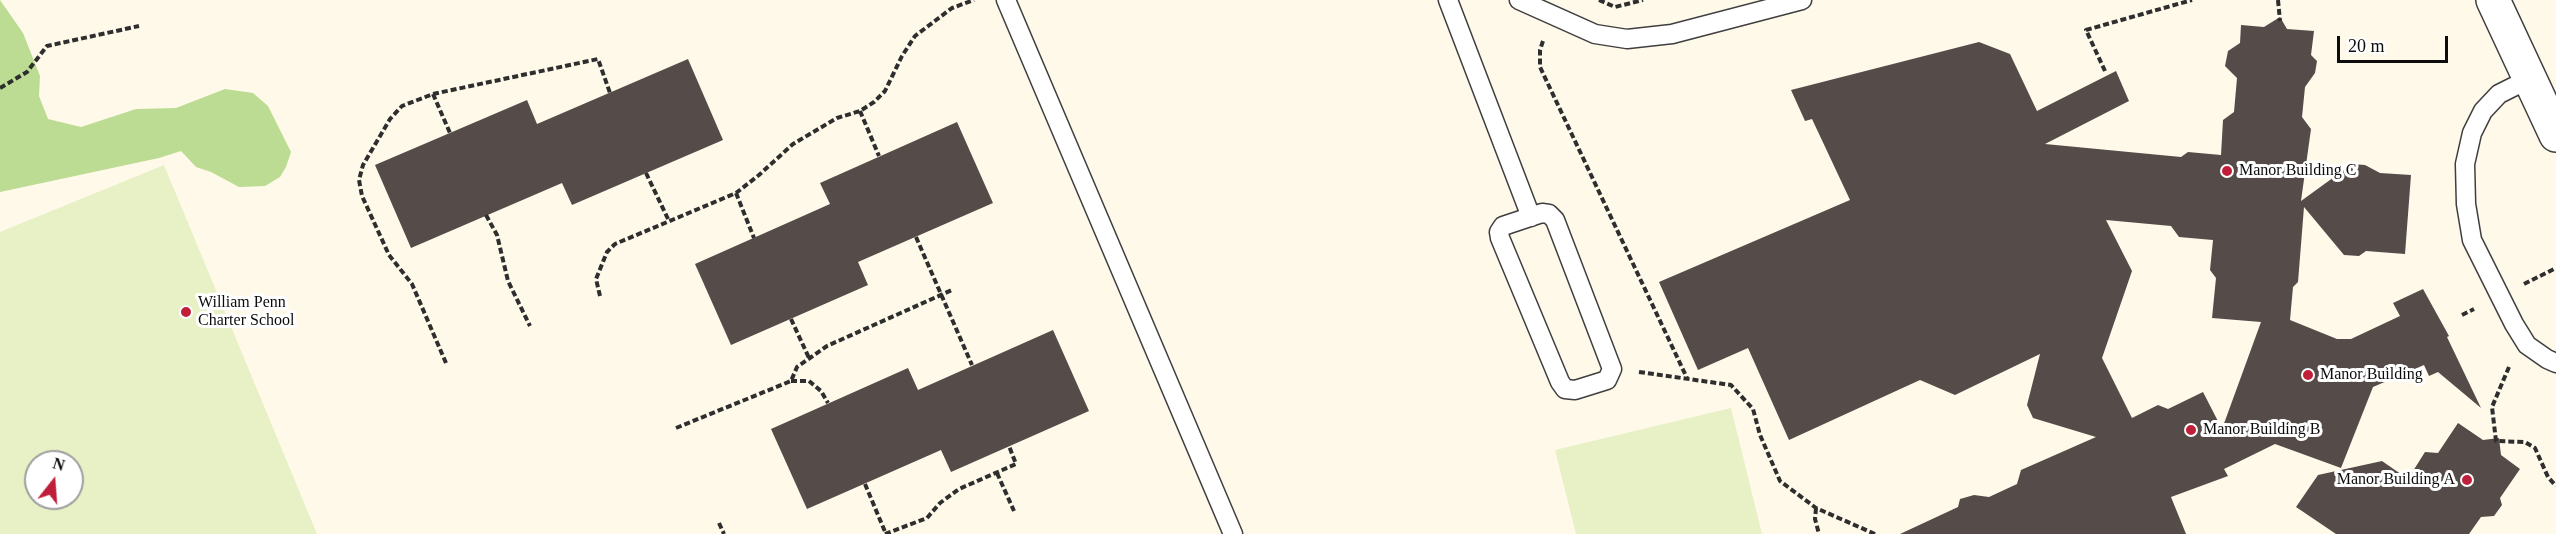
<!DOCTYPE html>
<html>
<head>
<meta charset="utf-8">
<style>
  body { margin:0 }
  #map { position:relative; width:2556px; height:534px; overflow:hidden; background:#fff9ea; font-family:Georgia,serif }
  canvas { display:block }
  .north { position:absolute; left:24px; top:450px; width:60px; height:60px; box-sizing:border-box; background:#fff; border:2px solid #9e9e9e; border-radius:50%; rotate:17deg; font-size:16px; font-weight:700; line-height:24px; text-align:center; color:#0c0c0c }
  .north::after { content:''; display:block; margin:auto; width:21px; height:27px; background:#c01f39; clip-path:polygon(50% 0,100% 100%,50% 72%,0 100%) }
  .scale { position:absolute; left:2337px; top:36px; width:111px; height:27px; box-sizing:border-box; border:3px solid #0c0c0c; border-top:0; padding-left:8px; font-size:18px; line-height:21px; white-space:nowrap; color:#0c0c0c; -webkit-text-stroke:4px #fff; paint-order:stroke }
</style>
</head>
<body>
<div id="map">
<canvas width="2556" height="534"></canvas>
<div class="north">N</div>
<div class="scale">20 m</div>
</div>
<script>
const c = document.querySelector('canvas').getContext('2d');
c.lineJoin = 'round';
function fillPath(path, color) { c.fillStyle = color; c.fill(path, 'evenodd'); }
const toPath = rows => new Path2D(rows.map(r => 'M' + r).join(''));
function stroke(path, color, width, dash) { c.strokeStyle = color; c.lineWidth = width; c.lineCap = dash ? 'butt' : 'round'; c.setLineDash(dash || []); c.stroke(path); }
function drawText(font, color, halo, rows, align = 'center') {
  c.font = font + ' Georgia,serif'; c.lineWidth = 6; c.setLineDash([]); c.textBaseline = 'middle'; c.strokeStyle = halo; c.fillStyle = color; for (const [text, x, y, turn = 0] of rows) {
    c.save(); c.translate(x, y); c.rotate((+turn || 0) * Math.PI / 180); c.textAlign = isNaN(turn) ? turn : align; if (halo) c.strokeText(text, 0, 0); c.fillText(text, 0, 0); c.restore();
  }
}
const forest = toPath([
  [0,0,23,33,40,76,39,96,48,119,81,127,136,109,176,108,225,89,253,93,268,106,291,152,286,167,280,177,265,186,239,187,211,172,196,167,181,151,159,158,0,192]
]);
const pitch = toPath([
  [164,165,317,534,0,534,0,232],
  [36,462,72,462,72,498,36,498],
  [1731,408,1762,534,1576,534,1555,450]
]);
const building = toPath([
  [2280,17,2287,29,2314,31,2311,55,2317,61,2315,73,2305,87,2302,117,2311,129,2301,201,2352,164,2365,165,2380,173,2411,175,2405,254,2366,251,2359,256,2344,255,2304,207,2298,282,2293,287,2290,320,2337,339,2351,339,2400,316,2393,303,2423,289,2449,336,2447,337,2481,408,2438,372,2429,376,2424,365,2373,387,2341,468,2275,444,2224,469,2228,476,2171,497,2186,534,1900,534,1958,507,1960,499,1974,495,1989,497,2017,484,2021,470,2096,437,2033,418,2027,405,2040,354,1955,395,1920,380,1789,440,1748,348,1698,370,1659,282,1850,200,1812,119,1805,121,1791,90,1979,42,2010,54,2037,111,2116,71,2129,101,2045,144,2181,157,2188,152,2221,155,2223,120,2234,112,2237,78,2225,66,2228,51,2240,43,2241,25,2264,27],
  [2106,220,2171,226,2179,237,2213,240,2210,270,2216,278,2212,318,2261,322,2222,429,2203,392,2168,409,2158,405,2132,418,2102,358,2132,271],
  [688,59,723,140,572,205,562,183,411,248,375,165,527,100,537,124],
  [957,122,993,203,858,262,868,285,731,345,695,264,830,204,820,183],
  [1053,330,1089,411,951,472,941,450,807,509,771,429,908,368,918,390],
  [2458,423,2483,440,2499,438,2501,455,2520,469,2500,498,2502,505,2494,516,2481,517,2469,534,2336,534,2296,507,2318,475,2382,461,2408,479,2425,452,2438,453]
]);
const path = toPath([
  [1599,0,1615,7,1643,0],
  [2278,0,2280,21],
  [1543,41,1540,50,1540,67,1687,378],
  [2105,71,2086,30,2192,0],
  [0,88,27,72,47,46,139,26],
  [433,94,450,133],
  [860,111,879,156],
  [646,173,669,221],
  [736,193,754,238],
  [486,215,497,235,508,281,530,326],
  [916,237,972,365],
  [2524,284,2556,268],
  [600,296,596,279,607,252,615,244,736,193,759,175,793,144,837,118,860,111,874,102,885,91,902,56,915,36,952,8,974,0],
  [2462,315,2474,309],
  [791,319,809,358],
  [446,363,412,284,389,255,362,196,359,180,363,165,390,119,402,106,433,94,598,59,610,93],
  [2509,367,2492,407,2496,441,2525,442,2535,448,2548,477,2556,486],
  [1639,372,1731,385,1753,409,1760,435,1780,481,1816,508,1875,534],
  [791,381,809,381,821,391,828,403],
  [676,428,791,381,797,367,827,346,952,290],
  [997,473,1014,511],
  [865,484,886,534],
  [1816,508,1815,519,1819,534],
  [719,523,724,534],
  [885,534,927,518,940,503,959,489,1016,464,1009,446]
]);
const service = toPath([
  [1006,0,1233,534],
  [1448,0,1531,217],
  [1519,0,1595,34,1627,39,1672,34,1802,0],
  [2529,79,2499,94,2483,111,2472,133,2465,164,2466,204,2472,240,2514,324,2527,345,2547,359,2556,363],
  [1542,213,1549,214,1555,220,1612,369,1607,380,1575,390,1565,389,1560,382,1500,238,1499,232,1503,226,1542,213]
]);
const tertiary = toPath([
  [2493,0,2556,135]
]);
const markers = [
  [2227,171,6,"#c01f39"],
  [186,312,6,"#c01f39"],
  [2308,375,6,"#c01f39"],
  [2191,430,6,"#c01f39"],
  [2467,480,6,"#c01f39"]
];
const poiNames = [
  ["Manor Building C",2239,171],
  ["William Penn",198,303],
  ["Charter School",198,321],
  ["Manor Building",2320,375],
  ["Manor Building B",2203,430],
  ["Manor Building A",2455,480,"right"]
];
fillPath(forest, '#bbdc92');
fillPath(pitch, '#e7f1c5');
fillPath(building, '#554b48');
stroke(service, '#3f3f3f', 21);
stroke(tertiary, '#3f3f3f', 36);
stroke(path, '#2e2e2e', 4, [6, 3]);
stroke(service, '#fff', 18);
stroke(tertiary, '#fff', 33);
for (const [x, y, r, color] of markers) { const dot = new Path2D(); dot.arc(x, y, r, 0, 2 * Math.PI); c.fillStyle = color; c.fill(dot); stroke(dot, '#fff', 2); }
drawText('16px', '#0c0c0c', '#fff', poiNames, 'left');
</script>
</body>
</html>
